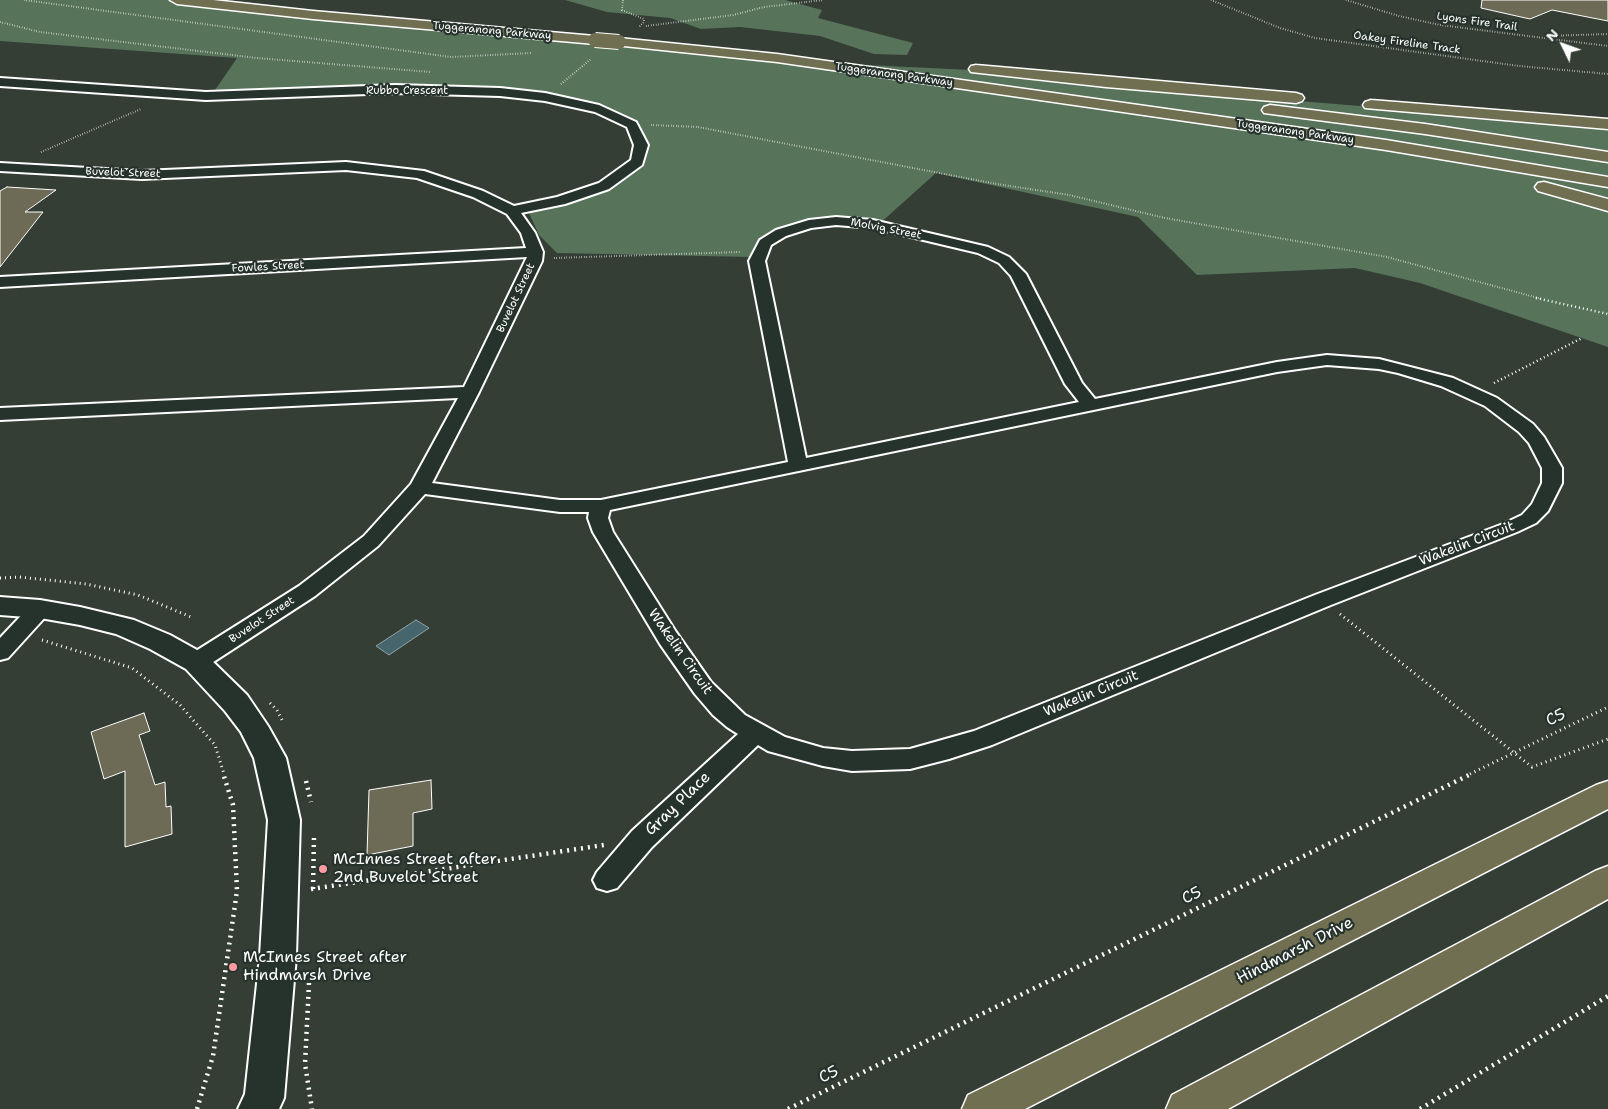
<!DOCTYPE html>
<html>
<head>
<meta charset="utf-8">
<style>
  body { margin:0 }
  #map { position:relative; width:1608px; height:1109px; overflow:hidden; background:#343e35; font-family:"Shantell Sans",sans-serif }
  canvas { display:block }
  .north { position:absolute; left:1538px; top:20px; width:50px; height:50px; -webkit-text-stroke:4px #26332d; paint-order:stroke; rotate:312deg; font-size:14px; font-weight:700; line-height:20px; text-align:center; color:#fff }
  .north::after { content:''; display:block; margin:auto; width:18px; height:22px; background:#fff; clip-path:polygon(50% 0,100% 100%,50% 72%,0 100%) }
</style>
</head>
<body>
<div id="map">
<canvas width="1608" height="1109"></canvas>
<div class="north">N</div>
</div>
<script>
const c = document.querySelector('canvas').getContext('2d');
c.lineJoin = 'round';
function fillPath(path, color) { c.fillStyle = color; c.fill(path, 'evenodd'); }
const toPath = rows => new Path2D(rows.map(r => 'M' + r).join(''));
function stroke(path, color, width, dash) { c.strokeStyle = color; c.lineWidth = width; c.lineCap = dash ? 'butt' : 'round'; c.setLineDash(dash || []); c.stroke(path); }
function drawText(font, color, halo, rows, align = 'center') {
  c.font = font + ' "Shantell Sans",sans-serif'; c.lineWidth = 4.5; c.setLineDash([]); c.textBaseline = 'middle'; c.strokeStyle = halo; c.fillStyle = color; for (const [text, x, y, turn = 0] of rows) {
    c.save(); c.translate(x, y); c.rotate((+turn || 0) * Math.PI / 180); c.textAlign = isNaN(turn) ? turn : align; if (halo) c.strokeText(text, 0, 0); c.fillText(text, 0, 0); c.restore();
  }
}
const green = toPath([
  [0,0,168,0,211,7,784,61,971,70,1224,95,1608,126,1608,347,1420,283,1355,268,1197,275,1138,217,936,173,878,225,814,223,768,232,751,257,557,253,539,235,528,211,564,203,641,163,636,124,601,108,501,90,213,93,237,58,0,41],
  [565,0,785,0,822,10,818,18,913,43,907,55,874,54,820,36,740,27,701,29,670,18,607,12]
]);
const water = toPath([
  [416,620,429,628,389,655,376,646,416,620]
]);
const building = toPath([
  [1482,0,1608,0,1608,21,1552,10,1530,19,1481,8,1482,0],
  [7,187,56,190,25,212,43,212,0,267,0,191,7,187],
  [144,713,150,731,139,735,155,785,165,782,166,807,171,806,172,834,125,847,125,771,104,779,91,732,144,713],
  [431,780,432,809,413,813,413,846,367,855,369,790,431,780]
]);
const pathFar3 = toPath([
  [24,0,451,57,532,53],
  [623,0,622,10,644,19,644,22,639,27],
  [1211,0,1280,28,1315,38,1519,66,1608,74],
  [1346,0,1399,16,1440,25,1608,46],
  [0,22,40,32,257,58,430,72],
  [646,26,733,15,764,7,823,0],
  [1546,36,1608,34],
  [561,84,591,59],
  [651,125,698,127,997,184,1069,195,1165,218,1387,257,1542,299],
  [41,152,141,109],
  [554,258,740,252]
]);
const pathFar2 = toPath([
  [1536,298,1608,314],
  [1494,383,1582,338]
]);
const pathFar1 = toPath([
  [0,578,19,577,86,584,138,595,191,617],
  [1340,614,1532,767,1608,739],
  [42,640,132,668,180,705,215,745,224,774],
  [270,703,277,710,283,722],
  [1470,774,1608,707]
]);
const path = toPath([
  [306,781,311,802],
  [311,889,604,845],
  [313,889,314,836],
  [309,983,305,1064,312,1109],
  [197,1109,213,1056,237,891,233,805,223,773],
  [788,1109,1473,773],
  [1420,1109,1608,996]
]);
const minor = toPath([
  [0,78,206,92,395,85,500,88,545,93,599,105,636,122,648,145,642,165,609,189,565,204,521,213,535,233,543,252,542,261,479,392,432,483,560,500,601,500,788,462,749,261,760,240,776,230,809,220,836,217,873,220,988,247,1009,257,1026,274,1082,383,1095,399,1277,362,1327,355,1379,359,1453,378,1497,398,1533,424,1544,437,1562,468,1562,483,1548,511,1536,523,1517,532,1331,605,992,745,949,759,910,769,852,771,823,766,768,751,758,745,652,847,617,888,607,891,597,888,593,880,597,872,632,831,738,734,727,727,713,715,695,694,660,644,593,532,588,518,589,512,560,512,425,494,378,546,315,596,204,668,196,670,188,668,184,662,188,656,299,586,364,536,411,484,458,398,0,420,0,408,464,387,527,257,0,287,0,277,526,248,521,233,507,214,473,197,417,178,346,170,142,179,0,171,0,163,142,171,346,162,424,171,483,191,514,206,557,197,599,183,631,160,634,145,627,127,595,112,545,101,500,96,395,93,206,100,0,86,0,78],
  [836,225,873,228,978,253,999,263,1011,276,1065,384,1079,402,806,458,765,261,771,245,786,236,811,228,836,225],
  [1327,365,1379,369,1398,373,1441,386,1485,406,1519,432,1529,443,1542,468,1542,483,1532,504,1522,515,1503,524,1315,595,974,731,910,749,852,751,823,748,785,737,745,715,711,682,676,632,613,532,608,518,610,510,1277,372,1327,365],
  [40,602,48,604,51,609,48,614,8,658,0,660,0,638,32,604,40,602]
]);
const tertiary = toPath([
  [0,597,40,600,80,607,134,620,170,635,206,655,247,695,268,726,286,758,300,820,296,956,284,1098,279,1109,238,1109,245,1094,260,956,268,820,254,758,241,732,225,711,186,669,150,649,116,634,80,625,40,618,0,615,0,597]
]);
const primary = toPath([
  [1608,781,1608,809,1025,1109,962,1109,968,1095,1596,785,1608,781],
  [1608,866,1608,899,1228,1109,1166,1109,1172,1095,1595,871,1608,866]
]);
const motorway = toPath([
  [170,0,213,0,313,11,595,36,600,37,602,40,600,43,595,44,313,19,177,4,170,0],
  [619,38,777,54,1386,140,1608,177,1608,187,1386,150,777,62,614,45,612,42,614,39,619,38],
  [976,65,1296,93,1302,95,1304,98,1302,101,1296,103,1106,87,971,72,969,69,971,66,976,65],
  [1371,100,1608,119,1608,129,1365,108,1363,105,1365,102,1371,100],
  [1270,105,1425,124,1608,152,1608,162,1425,134,1264,113,1262,110,1264,107,1270,105],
  [1544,182,1608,199,1608,211,1538,191,1535,187,1538,183,1544,182]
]);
const motorwayBridge = toPath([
  [595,40,619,42]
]);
const markers = [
  [323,869,5,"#ff9aa2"],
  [233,967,5,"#ff9aa2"]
];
const farStreetnames = [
  ["Lyons Fire Trail",1477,22,8],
  ["Tuggeranong Parkway",492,31,5],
  ["Oakey Fireline Track",1407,43,8],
  ["Tuggeranong Parkway",894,75,8],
  ["Rubbo Crescent",407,91],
  ["Tuggeranong Parkway",1295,132,8],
  ["Buvelot Street",123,173,2],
  ["Molvig Street",886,229,11],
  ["Fowles Street",268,267,-3],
  ["Buvelot Street",516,298,-65],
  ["Buvelot Street",262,620,-33]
];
const streetNames = [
  ["Wakelin Circuit",1467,544,-21],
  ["Wakelin Circuit",680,652,55],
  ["Wakelin Circuit",1091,694,-22]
];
const nearStreetnames = [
  ["C5",1556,718,-26],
  ["Gray Place",678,804,-44],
  ["C5",1192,896,-26],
  ["Hindmarsh Drive",1295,951,-27],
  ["C5",829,1075,-26]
];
const nearPoinames = [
  ["McInnes Street after",333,860],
  ["2nd Buvelot Street",333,878],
  ["McInnes Street after",243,958],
  ["Hindmarsh Drive",243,976]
];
fillPath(green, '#57735a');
fillPath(water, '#46656c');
stroke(water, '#90a3a7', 1);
fillPath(building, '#6d6a56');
stroke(building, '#fff', 1);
stroke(minor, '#fff', 4);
stroke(tertiary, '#fff', 4);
stroke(primary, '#fff', 3);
stroke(motorway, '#fff', 3);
stroke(pathFar3, '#fff', 2, [0.5, 2]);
stroke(pathFar2, '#fff', 2.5, [1, 3]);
stroke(pathFar1, '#fff', 3, [1, 4]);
stroke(path, '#fff', 4.5, [2, 5]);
fillPath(minor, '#26332d');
fillPath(tertiary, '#26332d');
fillPath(primary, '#716f52');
fillPath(motorway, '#716f52');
stroke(motorwayBridge, '#fff', 16, []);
stroke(motorwayBridge, '#716f52', 14);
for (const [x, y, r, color] of markers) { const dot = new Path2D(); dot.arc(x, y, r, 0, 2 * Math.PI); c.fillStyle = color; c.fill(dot); stroke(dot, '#26332d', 2); }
drawText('11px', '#fff', '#26332d', farStreetnames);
drawText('14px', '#fff', '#26332d', streetNames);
drawText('16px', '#fff', '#26332d', nearStreetnames);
drawText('16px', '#fff', '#26332d', nearPoinames, 'left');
</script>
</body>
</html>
